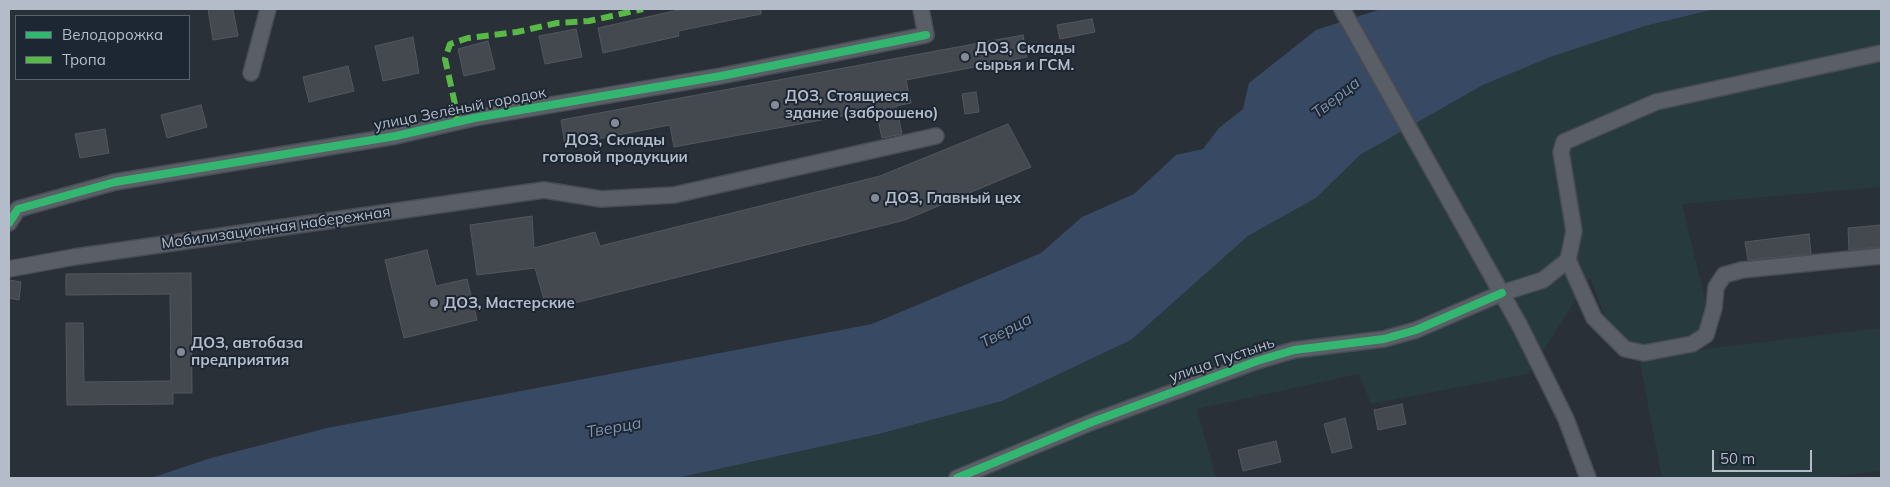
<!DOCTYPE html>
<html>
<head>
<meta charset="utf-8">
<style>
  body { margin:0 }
  #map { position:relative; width:1890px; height:487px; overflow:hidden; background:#2a3038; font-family:Mulish,sans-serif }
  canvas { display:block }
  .frame { position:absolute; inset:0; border:10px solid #b4bcc9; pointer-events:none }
  .legend { position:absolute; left:15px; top:15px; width:175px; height:65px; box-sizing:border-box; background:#1d2633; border:1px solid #59626f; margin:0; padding:6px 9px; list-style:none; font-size:15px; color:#b4bcc9 }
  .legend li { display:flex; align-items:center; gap:10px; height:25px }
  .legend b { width:25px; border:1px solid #59626f }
  .scale { position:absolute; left:1712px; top:450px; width:100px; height:22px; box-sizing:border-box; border:2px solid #b4bcc9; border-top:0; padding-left:6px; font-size:15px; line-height:18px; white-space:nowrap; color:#b4bcc9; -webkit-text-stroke:4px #1d2633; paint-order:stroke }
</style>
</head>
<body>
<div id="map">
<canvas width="1890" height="487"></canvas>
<div class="frame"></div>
<ul class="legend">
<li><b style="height:6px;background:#33b770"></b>Велодорожка</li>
<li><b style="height:6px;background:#58b947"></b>Тропа</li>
</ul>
<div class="scale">50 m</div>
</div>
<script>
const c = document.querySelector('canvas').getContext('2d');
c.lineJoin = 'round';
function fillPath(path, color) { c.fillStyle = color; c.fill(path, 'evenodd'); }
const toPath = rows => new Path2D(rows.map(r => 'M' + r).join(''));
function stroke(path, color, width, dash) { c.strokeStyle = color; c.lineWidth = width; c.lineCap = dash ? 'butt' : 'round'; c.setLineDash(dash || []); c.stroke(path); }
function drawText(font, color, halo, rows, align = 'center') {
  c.font = font + ' Mulish,sans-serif'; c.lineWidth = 4; c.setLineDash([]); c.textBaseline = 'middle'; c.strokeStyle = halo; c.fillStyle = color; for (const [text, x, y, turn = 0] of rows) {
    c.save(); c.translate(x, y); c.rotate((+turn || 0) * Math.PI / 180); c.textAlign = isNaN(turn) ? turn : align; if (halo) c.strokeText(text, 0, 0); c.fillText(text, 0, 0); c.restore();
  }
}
const green = toPath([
  [1715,9,1881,9,1881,187,1682,204,1710,320,1695,339,1637,349,1610,330,1590,278,1528,374,1371,404,1359,374,1197,409,1216,478,677,478,879,434,1002,401,1131,340,1248,236,1316,198,1360,155,1483,85,1553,56,1645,26],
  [1881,328,1881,471,1821,478,1662,478,1639,357]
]);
const water = toPath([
  [1381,9,1715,9,1645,26,1553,56,1483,85,1360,155,1316,198,1248,236,1131,340,1002,401,879,434,677,478,151,478,211,458,327,428,872,324,1041,253,1082,217,1134,194,1176,155,1203,149,1219,128,1243,109,1249,83,1316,30]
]);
const building = toPath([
  [208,9,233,9,238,36,213,40,208,9],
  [683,9,761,9,761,14,678,31,679,36,603,53,598,28,683,9],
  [1092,19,1095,32,1060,39,1057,25,1092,19],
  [576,29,582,57,545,64,539,36,576,29],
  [1023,35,1027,57,906,80,911,103,896,106,902,134,882,138,876,110,674,147,670,125,565,145,561,120,1023,35],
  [413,37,419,73,383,81,375,46,413,37],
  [488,41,495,69,464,76,458,49,488,41],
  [348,66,354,91,309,102,303,77,348,66],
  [976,92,979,112,965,114,962,94,976,92],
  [201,105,207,127,167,138,161,115,201,105],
  [1008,124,1031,167,905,220,547,310,535,268,477,275,470,225,532,216,534,248,595,232,600,246,880,176,1008,124],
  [105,129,109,153,80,158,75,134,105,129],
  [1881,225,1881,247,1849,250,1848,228,1881,225],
  [1809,234,1811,254,1748,260,1745,242,1809,234],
  [427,250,436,286,467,279,477,320,404,338,385,260,427,250],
  [191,273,192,393,173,393,173,404,67,405,66,323,83,323,84,382,171,381,170,294,66,295,66,274,191,273],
  [9,280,21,282,19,300,9,298,9,280],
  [1402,404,1406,424,1378,430,1374,410,1402,404],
  [1345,418,1352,448,1332,453,1324,424,1345,418],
  [1276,441,1281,462,1243,471,1238,450,1276,441]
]);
const minor = toPath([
  [1342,9,1520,326,1566,419,1588,478],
  [251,73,268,9],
  [9,223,18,209,115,182,396,136,474,118,721,76,926,35,921,9],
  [1568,260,1594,318,1625,349,1644,353,1692,344,1706,335,1714,308,1716,287,1724,275,1742,270,1881,256],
  [9,269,74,257,544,190,601,199,674,195,936,136],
  [957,478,1092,422,1257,361,1294,350,1384,339,1416,330,1502,293,1543,280,1568,260,1574,231,1561,152,1564,142,1656,102,1881,53]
]);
const quiet = toPath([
  [456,122,457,113,445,59,450,44,468,38,517,32,557,23,589,21,643,9]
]);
const cycleway = toPath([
  [9,223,18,209,115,182,396,136,474,118,721,76,926,35],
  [957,478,1092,422,1257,361,1294,350,1384,339,1416,330,1502,293]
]);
const markers = [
  [965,57,5,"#848b96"],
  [775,105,5,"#848b96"],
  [615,123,5,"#848b96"],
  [875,198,5,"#848b96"],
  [434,303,5,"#848b96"],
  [181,352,5,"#848b96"]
];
const poiNames = [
  ["ДОЗ, Склады",975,48],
  ["сырья и ГСМ.",975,65],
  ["ДОЗ, Стоящиеся",785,96],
  ["здание (заброшено)",785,113],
  ["ДОЗ, Склады",615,140,"center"],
  ["готовой продукции",615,157,"center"],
  ["ДОЗ, Главный цех",885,198],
  ["ДОЗ, Мастерские",444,303],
  ["ДОЗ, автобаза",191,343],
  ["предприятия",191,360]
];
const streetNames = [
  ["улица Зелёный городок",460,109,-11],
  ["Мобилизационная набережная",276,228,-8],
  ["улица Пустынь",1222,360,-19]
];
const waterNames = [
  ["Тверца",1336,98,-38],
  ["Тверца",1006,331,-28],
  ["Тверца",614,428,-10]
];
fillPath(green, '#273a3e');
fillPath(water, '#384963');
fillPath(building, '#444950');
stroke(building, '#52575f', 1);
stroke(minor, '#484c53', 18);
stroke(minor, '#5a5e66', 15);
stroke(quiet, '#58b947', 6, [12, 6]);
stroke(cycleway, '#33b770', 8);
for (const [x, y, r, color] of markers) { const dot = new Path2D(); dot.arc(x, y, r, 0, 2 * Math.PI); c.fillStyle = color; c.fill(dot); stroke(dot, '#1d2633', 2); }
drawText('bold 15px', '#b4bcc9', '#1d2633', poiNames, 'left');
drawText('15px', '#b4bcc9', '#1d2633', streetNames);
drawText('italic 16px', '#7c92b1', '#1d2633', waterNames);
</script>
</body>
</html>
